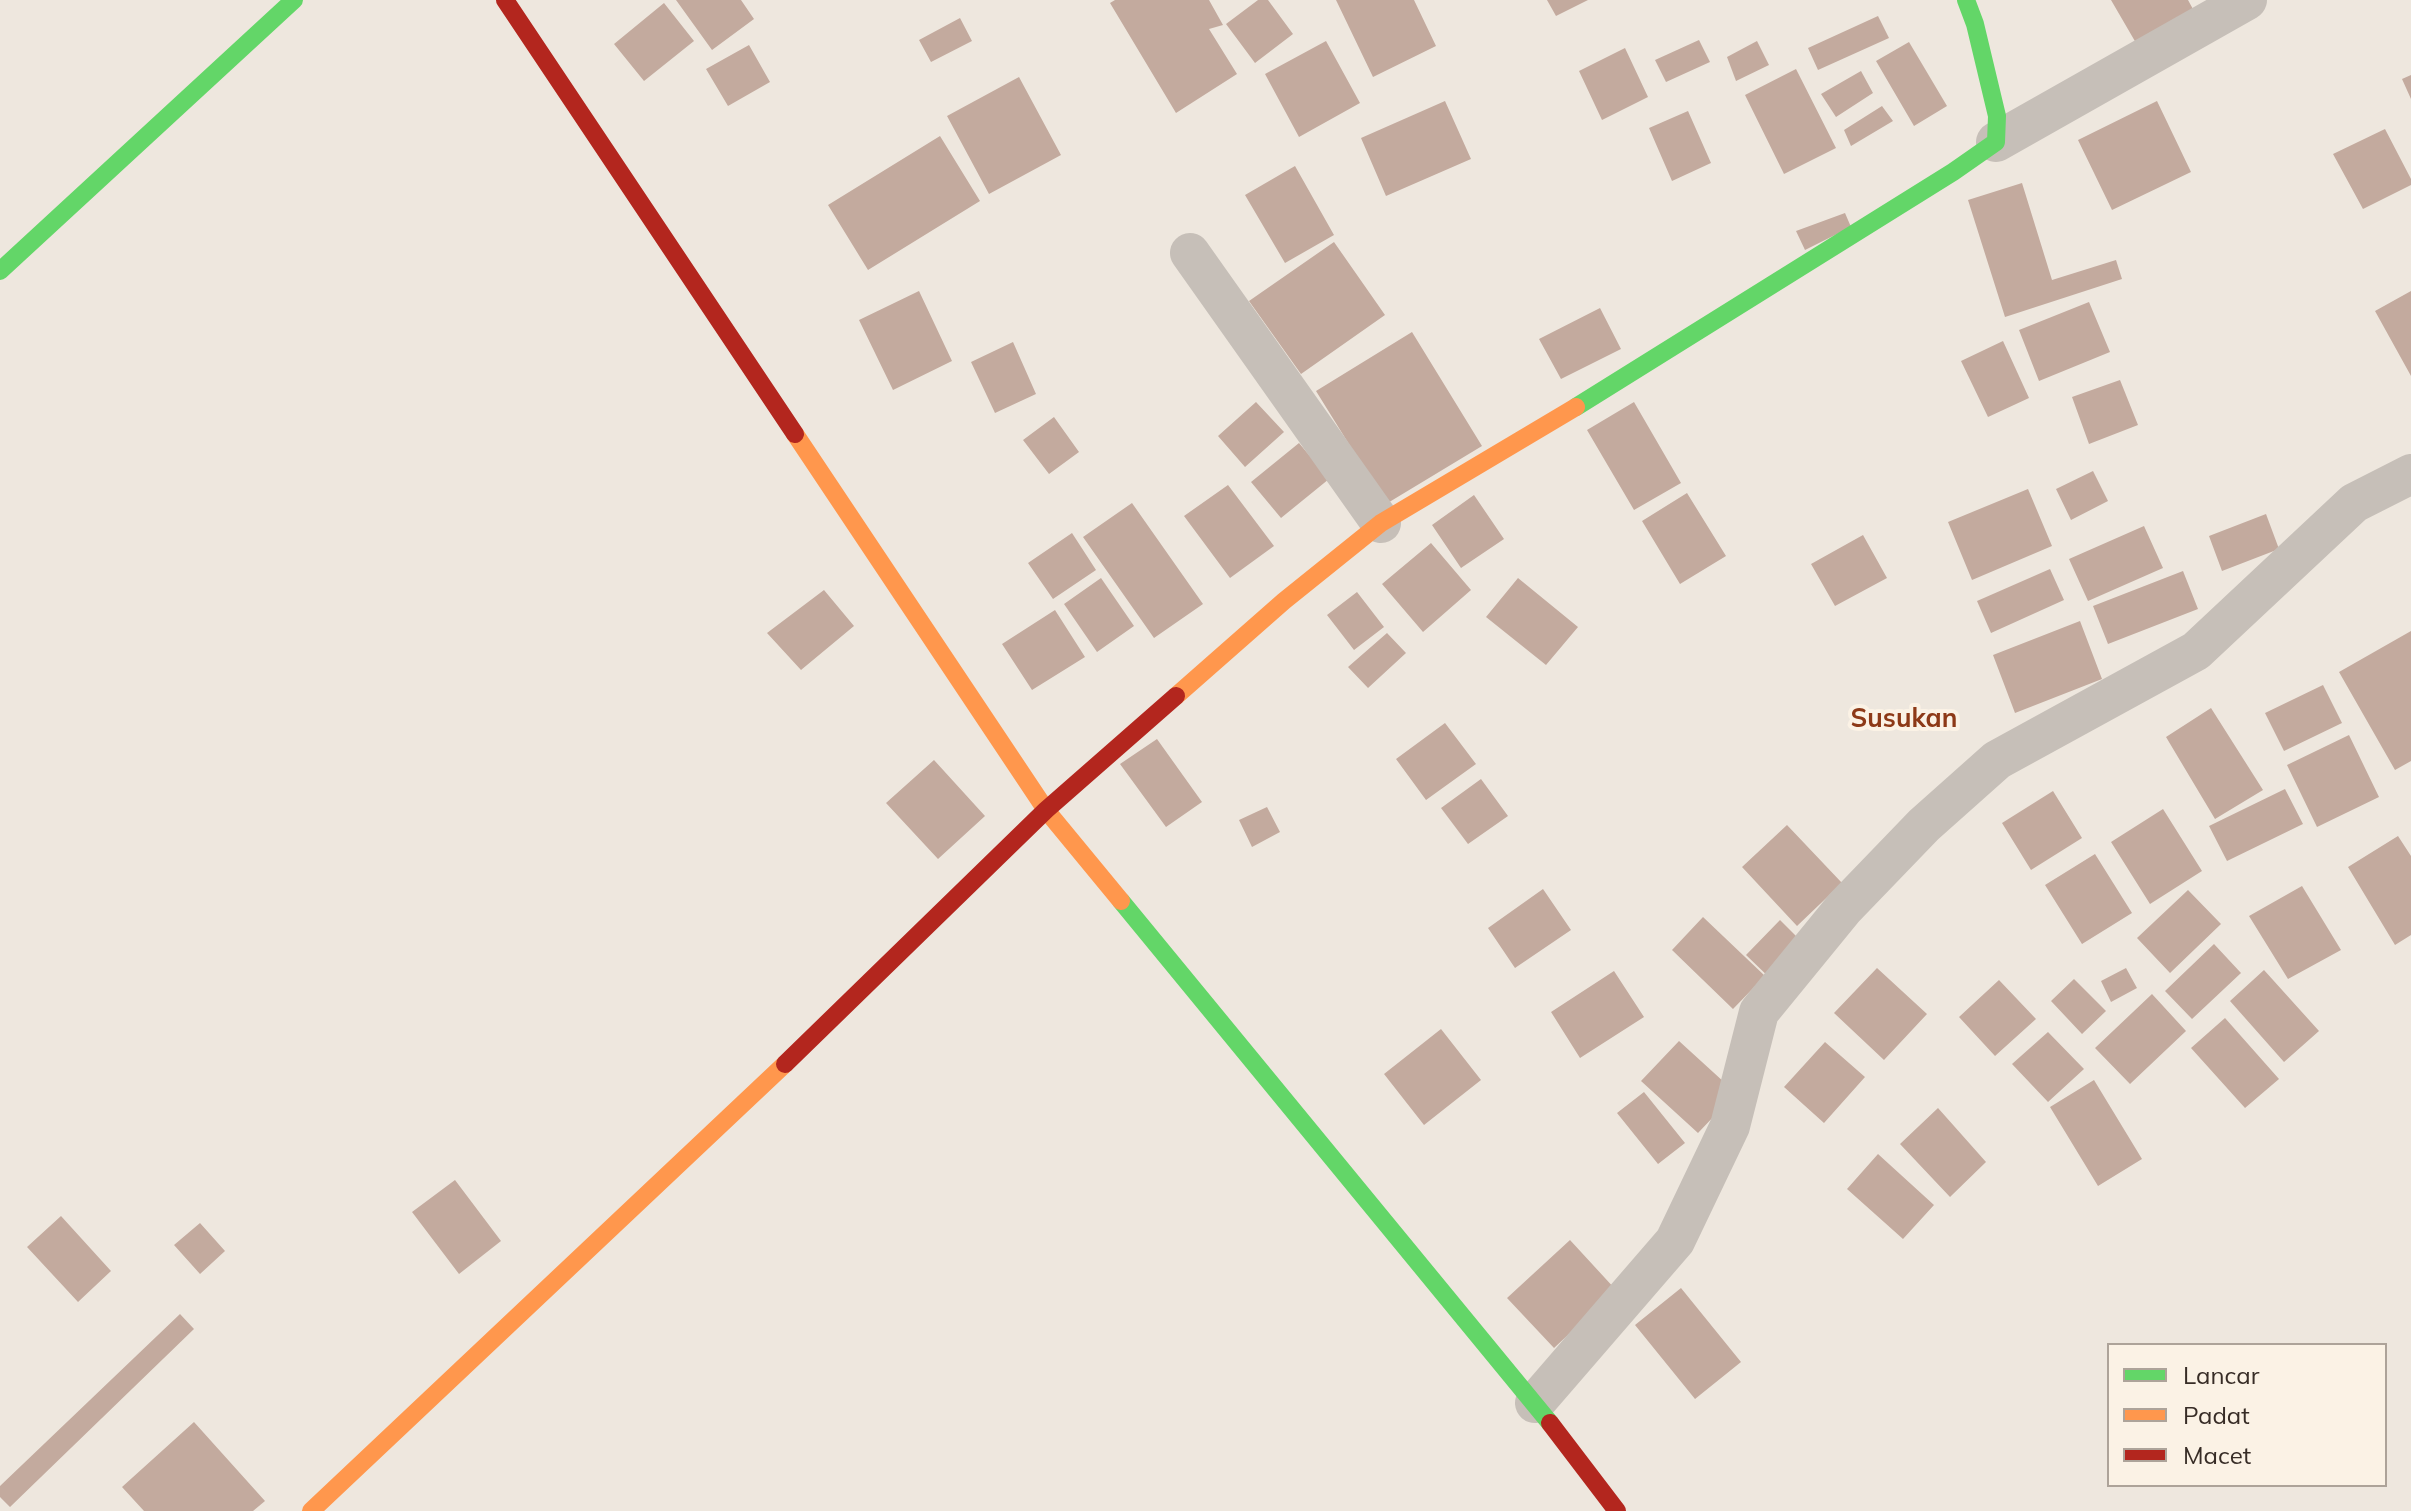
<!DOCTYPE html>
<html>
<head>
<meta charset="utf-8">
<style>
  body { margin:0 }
  #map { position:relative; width:2411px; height:1511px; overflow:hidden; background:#eee7de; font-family:Mulish,sans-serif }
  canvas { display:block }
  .legend { position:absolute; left:2107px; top:1343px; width:280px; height:144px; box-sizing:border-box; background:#fbf2e5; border:2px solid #ada399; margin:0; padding:10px 14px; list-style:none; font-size:24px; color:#372c26 }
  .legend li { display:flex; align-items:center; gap:16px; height:40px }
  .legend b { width:40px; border:2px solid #ada399 }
</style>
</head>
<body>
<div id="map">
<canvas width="2411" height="1511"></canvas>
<ul class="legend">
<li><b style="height:10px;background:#63d668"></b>Lancar</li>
<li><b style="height:10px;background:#ff974d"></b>Padat</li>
<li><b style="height:10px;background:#b3261e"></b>Macet</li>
</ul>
</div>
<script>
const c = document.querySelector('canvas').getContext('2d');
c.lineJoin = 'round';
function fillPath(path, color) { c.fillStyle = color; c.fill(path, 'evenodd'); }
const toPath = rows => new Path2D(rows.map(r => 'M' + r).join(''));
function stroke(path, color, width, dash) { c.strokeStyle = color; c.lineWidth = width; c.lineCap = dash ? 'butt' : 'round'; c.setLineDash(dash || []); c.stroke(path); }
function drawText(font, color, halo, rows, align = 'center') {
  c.font = font + ' Mulish,sans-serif'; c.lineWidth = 8; c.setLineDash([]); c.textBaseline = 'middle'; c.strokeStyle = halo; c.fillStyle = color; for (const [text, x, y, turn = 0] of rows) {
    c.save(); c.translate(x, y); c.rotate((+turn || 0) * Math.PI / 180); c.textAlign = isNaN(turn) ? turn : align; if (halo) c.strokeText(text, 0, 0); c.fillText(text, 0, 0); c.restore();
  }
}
const building = toPath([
  [676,0,741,0,754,19,712,50],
  [1115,0,1209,0,1223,25,1209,29,1237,74,1176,113,1110,3],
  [1258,0,1268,0,1293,34,1255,63,1226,24],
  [1336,0,1414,0,1436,46,1373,77],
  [1547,0,1588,0,1556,16],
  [2111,0,2188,0,2194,11,2136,43],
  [664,3,694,41,644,81,614,44],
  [1878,16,1889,38,1818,70,1808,48],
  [960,18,972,41,931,62,919,40],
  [1699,40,1710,62,1666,82,1655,60],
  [1326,41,1360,103,1299,137,1265,74],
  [1757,41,1769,65,1736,81,1727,57],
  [1909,42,1947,106,1914,126,1876,61],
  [749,45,770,82,728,106,706,69],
  [1625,48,1648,97,1602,120,1579,71],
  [1796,69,1836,148,1784,174,1745,95],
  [1861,71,1873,93,1836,117,1821,94],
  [2411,75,2411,99,2402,79],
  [1019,77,1061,155,989,194,947,116],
  [1445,101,1471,159,1386,196,1361,138],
  [2157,101,2191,172,2112,210,2078,140],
  [1882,106,1893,121,1851,146,1844,130],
  [1688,111,1711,163,1672,181,1649,128],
  [2385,129,2411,179,2411,185,2363,209,2333,154],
  [940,136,980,201,868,270,828,205],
  [1295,166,1334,235,1285,263,1245,195],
  [2022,183,2052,280,2116,260,2122,279,2005,317,1968,200],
  [1845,213,1851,227,1805,250,1796,231],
  [1334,242,1385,315,1301,374,1249,301],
  [919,291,952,361,893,390,859,320],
  [2411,291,2411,376,2375,311],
  [2089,302,2110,352,2039,381,2019,330],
  [1600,308,1621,349,1561,379,1539,339],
  [1412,332,1482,446,1386,504,1316,391],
  [2003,341,2029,398,1988,417,1961,361],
  [1013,342,1036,394,995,413,971,362],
  [2120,380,2138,425,2089,444,2072,397],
  [1256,402,1284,432,1245,467,1218,436],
  [1634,402,1681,483,1634,510,1587,430],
  [1054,417,1079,452,1049,474,1023,440],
  [1299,443,1329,479,1281,518,1251,482],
  [2093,471,2108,501,2071,520,2056,489],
  [1228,485,1274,546,1230,578,1184,516],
  [2028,489,2052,546,1972,580,1948,522],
  [1687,493,1726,556,1680,584,1642,521],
  [1474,495,1504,539,1461,568,1432,525],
  [1132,503,1203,604,1154,638,1083,537],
  [2266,514,2279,549,2222,571,2209,536],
  [2144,526,2163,568,2088,601,2069,559],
  [1072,533,1096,570,1053,599,1028,563],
  [1863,535,1887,578,1835,606,1811,564],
  [1431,543,1471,590,1423,632,1382,584],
  [2050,569,2064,600,1991,633,1977,601],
  [2183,571,2198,609,2108,644,2093,606],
  [1101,578,1134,626,1097,652,1064,604],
  [1518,578,1578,627,1546,665,1486,617],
  [824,590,854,626,801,670,767,633],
  [1357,592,1384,627,1354,650,1327,615],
  [1055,610,1085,657,1032,690,1002,644],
  [2080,621,2102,679,2015,713,1993,655],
  [2411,631,2411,761,2395,770,2339,672],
  [1387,633,1406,653,1368,688,1348,667],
  [2323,685,2342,723,2284,751,2265,713],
  [2211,708,2263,790,2215,819,2166,737],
  [1445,723,1476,764,1426,800,1396,759],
  [2349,735,2379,797,2317,827,2287,765],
  [1157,739,1202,802,1166,827,1120,764],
  [934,760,985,816,938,859,886,803],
  [1481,779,1508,816,1468,844,1441,808],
  [2285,789,2303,824,2227,861,2209,826],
  [2053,791,2082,838,2031,870,2002,823],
  [1267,807,1280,832,1252,847,1239,820],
  [2163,809,2202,871,2150,904,2111,842],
  [1787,825,1842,883,1797,926,1742,867],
  [2398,836,2411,856,2411,935,2395,945,2348,867],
  [2095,854,2132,913,2082,944,2045,885],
  [2302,886,2341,950,2288,979,2249,916],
  [1543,889,1571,930,1515,968,1488,928],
  [2188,890,2221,924,2170,973,2137,938],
  [1703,917,1765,976,1733,1009,1672,950],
  [1780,920,1809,949,1775,983,1746,955],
  [2214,944,2241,973,2192,1019,2165,991],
  [1877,968,1927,1014,1884,1060,1834,1013],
  [2126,968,2137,988,2111,1002,2101,981],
  [2264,970,2319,1031,2284,1062,2230,1001],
  [1614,971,1644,1017,1580,1058,1551,1012],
  [2074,979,2106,1011,2082,1034,2051,1001],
  [1999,980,2036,1019,1995,1056,1959,1017],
  [2152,994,2186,1031,2130,1084,2095,1048],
  [2225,1018,2279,1079,2245,1108,2191,1048],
  [1441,1029,1481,1080,1424,1125,1384,1074],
  [2048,1032,2084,1069,2048,1102,2012,1064],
  [1679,1041,1736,1093,1698,1133,1641,1081],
  [1825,1042,1865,1077,1824,1123,1784,1087],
  [2094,1080,2142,1159,2098,1186,2050,1107],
  [1644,1092,1685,1143,1658,1164,1617,1113],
  [1938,1108,1986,1162,1950,1197,1900,1144],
  [1878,1154,1934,1205,1903,1239,1847,1189],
  [455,1180,501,1241,459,1274,412,1212],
  [61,1216,111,1271,78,1302,27,1247],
  [200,1223,225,1251,200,1274,174,1245],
  [1570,1240,1616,1290,1554,1348,1507,1298],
  [1681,1288,1741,1362,1695,1399,1635,1325],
  [180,1314,194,1329,10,1507,0,1497,0,1486],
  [194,1422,265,1501,253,1511,144,1511,122,1487]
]);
const street = toPath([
  [1996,142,2247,0],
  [1190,253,1381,523],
  [1535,1403,1675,1241,1730,1126,1759,1012,1844,908,1924,825,1997,760,2196,651,2354,503,2411,474]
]);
const fast = toPath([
  [0,271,294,0],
  [1576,407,1953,172,1996,142,1997,116,1975,24,1966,0],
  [1121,901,1550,1423]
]);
const slow = toPath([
  [795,434,1046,810,1121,901],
  [1176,696,1284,601,1381,523,1576,407],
  [311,1511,785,1064]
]);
const jam = toPath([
  [505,0,795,434],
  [785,1064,1046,810,1176,696],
  [1550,1423,1617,1511]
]);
const quarterNames = [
  ["Susukan",1904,719]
];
fillPath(building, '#c3aa9e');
stroke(street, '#c6bfb8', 40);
stroke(fast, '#63d668', 18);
stroke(slow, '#ff974d', 18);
stroke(jam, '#b3261e', 18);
drawText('bold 26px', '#8d3917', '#fbf2e5', quarterNames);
</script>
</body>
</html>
